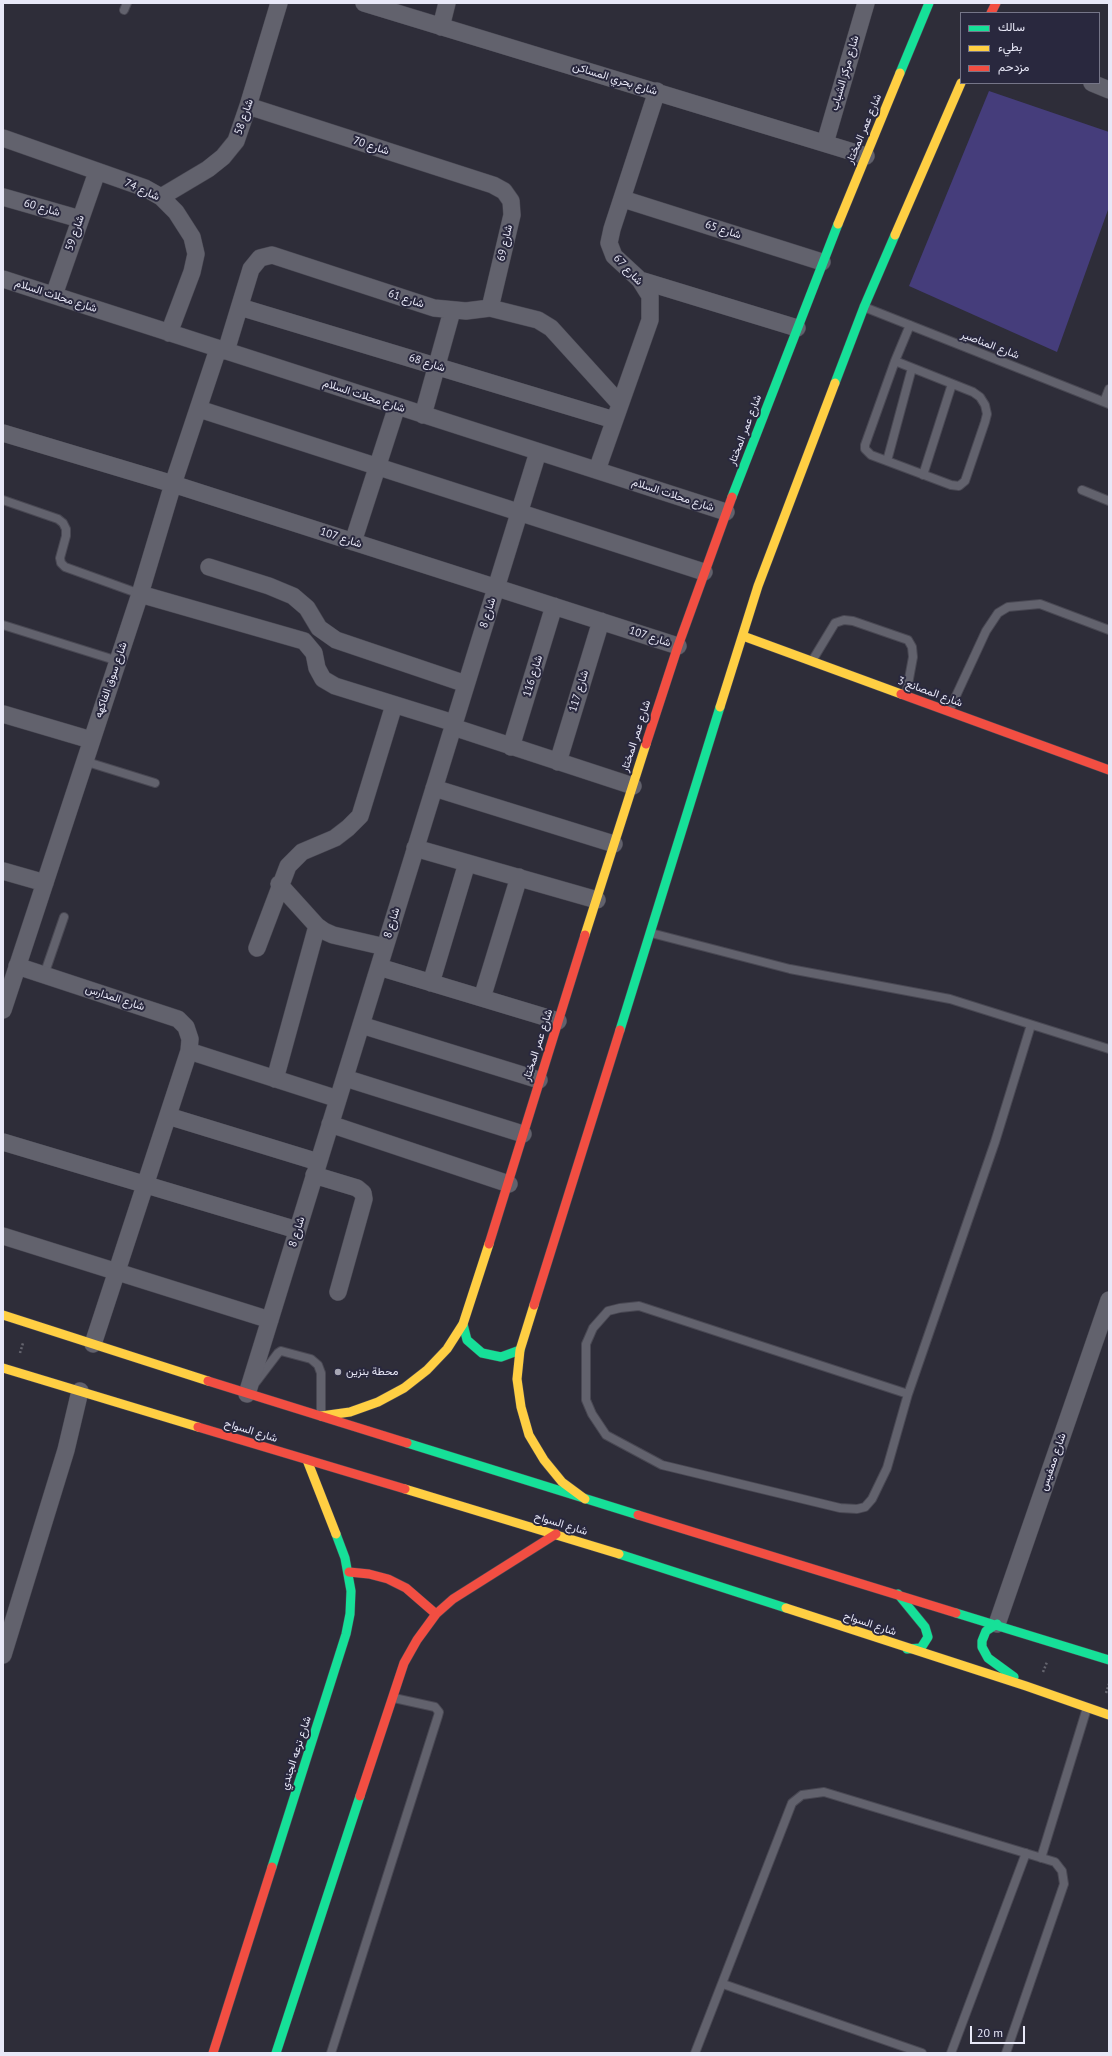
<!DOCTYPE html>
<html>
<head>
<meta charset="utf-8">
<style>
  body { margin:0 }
  #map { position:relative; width:1112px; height:2056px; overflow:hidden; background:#2e2d39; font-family:"PT Sans",Vazirmatn,sans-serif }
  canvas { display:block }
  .frame { position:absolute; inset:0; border:4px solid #e8e8f7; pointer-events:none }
  .legend { position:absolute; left:960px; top:12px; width:140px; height:72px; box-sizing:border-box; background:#29283e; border:1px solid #757588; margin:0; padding:5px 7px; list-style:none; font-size:12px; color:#e8e8f7 }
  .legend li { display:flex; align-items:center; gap:8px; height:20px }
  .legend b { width:20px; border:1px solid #757588 }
  .scale { position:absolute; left:970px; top:2026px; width:55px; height:18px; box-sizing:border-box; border:2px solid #e8e8f7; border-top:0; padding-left:5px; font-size:12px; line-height:14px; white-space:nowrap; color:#e8e8f7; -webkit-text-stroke:3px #29283e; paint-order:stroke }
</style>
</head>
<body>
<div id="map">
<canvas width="1112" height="2056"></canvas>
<div class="frame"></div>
<ul class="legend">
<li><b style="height:5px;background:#16e098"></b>سالك</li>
<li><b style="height:5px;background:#ffcf43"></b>بطيء</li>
<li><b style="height:5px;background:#f24e42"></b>مزدحم</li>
</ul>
<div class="scale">20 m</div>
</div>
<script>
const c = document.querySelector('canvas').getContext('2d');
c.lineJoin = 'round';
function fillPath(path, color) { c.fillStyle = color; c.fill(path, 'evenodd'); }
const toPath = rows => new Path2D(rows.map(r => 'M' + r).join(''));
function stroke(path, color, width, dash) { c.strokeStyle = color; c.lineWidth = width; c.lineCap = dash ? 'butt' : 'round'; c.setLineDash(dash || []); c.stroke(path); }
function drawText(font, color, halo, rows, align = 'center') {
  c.font = font + ' "PT Sans",Vazirmatn,sans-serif'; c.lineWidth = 4; c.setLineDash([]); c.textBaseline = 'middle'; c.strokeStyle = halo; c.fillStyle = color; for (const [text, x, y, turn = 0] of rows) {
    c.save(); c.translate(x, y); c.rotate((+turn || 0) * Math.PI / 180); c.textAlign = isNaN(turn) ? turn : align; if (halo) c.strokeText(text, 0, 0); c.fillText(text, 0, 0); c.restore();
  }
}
const green = toPath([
  [989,91,1109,132,1109,207,1057,352,909,286]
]);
const path = toPath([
  [20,1353,23,1343],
  [1043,1672,1047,1662],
  [1106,1693,1109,1684]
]);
const lane = toPath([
  [124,10,127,3],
  [864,307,1109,404],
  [895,361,973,392,980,397,985,405,987,414,985,422,965,481,959,486,951,485,871,455,865,449,865,445,895,361,910,325],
  [1104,402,1109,389],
  [887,461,912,368],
  [923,475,952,384],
  [1082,490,1109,501],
  [3,500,58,519,63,523,66,529,66,536,60,558,61,563,65,567,140,594],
  [3,625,118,661],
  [812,661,835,623,844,620,853,621,908,640,912,647,913,657,906,695],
  [949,711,986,631,998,613,1008,607,1040,604,1109,630],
  [84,761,155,783],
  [651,933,790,969,950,999,1109,1049],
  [44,975,64,917],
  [256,1382,278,1353,281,1351,311,1359,318,1365,321,1373,321,1416],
  [908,1394,639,1306,620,1308,608,1311,593,1328,586,1344,586,1400,592,1414,606,1435,662,1465,840,1508,857,1509,865,1507,872,1499,887,1468,908,1394,995,1142,1031,1025],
  [1041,1858,1087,1708],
  [723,1984,922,2053],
  [331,2053,438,1716,439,1712,435,1707,394,1698],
  [695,2053,792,1803,802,1795,824,1792,1055,1862,1062,1871,1064,1884,1006,2053],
  [951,2053,1026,1853]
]);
const street = toPath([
  [364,3,866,156],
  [441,27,447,3],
  [1092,83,1109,90],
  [248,106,493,185,504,191,511,201,512,215,490,308],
  [3,138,145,188,161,197,176,212,192,237,196,254,192,272,169,333],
  [825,143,866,3],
  [3,197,80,219],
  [161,197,208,169,223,157,236,141,248,106,279,3],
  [623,199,822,262],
  [3,279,726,512],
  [640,280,797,328],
  [54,295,97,172],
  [240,307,614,420],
  [226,351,251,269,260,258,272,255,434,308,466,311,490,308,538,320,551,328,620,404],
  [199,409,704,572],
  [423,415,452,311],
  [3,433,173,484,678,646],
  [597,470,650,320,650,296,640,280,614,256,609,243,612,229,657,91],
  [353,542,397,406],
  [209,567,269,586,293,596,307,608,319,628,336,640,466,684],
  [140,594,304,641,314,653,317,668,323,679,335,686,454,723],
  [3,714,91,740],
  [453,727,633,786],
  [511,747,554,606],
  [558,762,601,621],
  [434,788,614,844],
  [415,848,597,900],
  [3,871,45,883],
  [279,884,317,926,324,931,333,935,385,947],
  [257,948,288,866,302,852,335,838,348,828,360,816,394,705],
  [17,966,178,1019,186,1027,190,1039,189,1051,93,1344],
  [379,967,558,1021],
  [431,983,467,863],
  [482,998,519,877],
  [3,1010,140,594,173,484,218,349],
  [361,1025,539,1080],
  [189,1051,338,1099],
  [345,1078,523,1134],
  [275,1079,317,926],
  [168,1116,318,1162],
  [330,1124,509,1184],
  [3,1142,297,1230],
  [314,1175,357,1188,363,1193,364,1199,338,1292],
  [3,1236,270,1320],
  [247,1394,538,452],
  [997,1624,1109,1300],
  [3,1655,66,1450,80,1391]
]);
const fast = toPath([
  [900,73,929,3],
  [835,383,864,307,895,235],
  [732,497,838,224],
  [620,1030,720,707],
  [463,1324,467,1340,482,1353,501,1357,520,1350],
  [407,1443,638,1515],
  [619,1554,786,1608],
  [898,1594,925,1627,928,1637,921,1648,907,1649],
  [956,1613,1109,1660],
  [997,1624,986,1631,982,1641,982,1647,988,1658,1014,1677],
  [272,1867,346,1634,350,1614,351,1591,345,1558,336,1534],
  [276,2053,360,1796]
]);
const slow = toPath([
  [838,224,900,73],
  [895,235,961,83],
  [743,636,901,694],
  [720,707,758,586,835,383],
  [585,935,646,744],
  [534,1305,520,1350,517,1379,521,1407,529,1435,544,1460,562,1482,585,1499],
  [3,1315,208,1381],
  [3,1368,198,1427],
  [321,1416,350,1412,378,1402,404,1388,427,1370,447,1349,463,1324,489,1244],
  [307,1460,336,1534],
  [405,1489,619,1554],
  [786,1608,1026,1686,1109,1715]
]);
const jam = toPath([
  [991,13,996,3],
  [901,694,1109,770],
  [646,744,678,646,732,497],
  [489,1244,585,935],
  [534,1305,620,1030],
  [208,1381,407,1443],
  [198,1427,405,1489],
  [638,1515,956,1613],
  [349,1572,369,1574,388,1579,406,1588,436,1614],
  [360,1796,404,1663,417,1640,436,1614,453,1599,556,1534],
  [213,2053,272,1867]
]);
const markers = [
  [338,1372,4,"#a7a7b4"]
];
const streetNames = [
  ["شارع مركز الشباب",845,73,-74],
  ["شارع بحري المساكن",615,79,17],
  ["شارع 58",244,117,-71],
  ["شارع عمر المختار",864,129,-67],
  ["شارع 70",371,146,18],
  ["شارع 74",142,190,24],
  ["شارع 60",42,208,16],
  ["شارع 65",723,230,18],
  ["شارع 59",75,233,-71],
  ["شارع 69",505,243,-77],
  ["شارع 67",628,270,47],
  ["شارع محلات السلام",56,296,18],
  ["شارع 61",406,299,18],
  ["شارع المناصير",990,345,21],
  ["شارع 68",427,363,17],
  ["شارع محلات السلام",364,396,18],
  ["شارع عمر المختار",745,430,-69],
  ["شارع محلات السلام",673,495,18],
  ["شارع 107",341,538,18],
  ["شارع 8",488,613,-73],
  ["شارع 107",650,637,18],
  ["شارع 116",533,676,-73],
  ["شارع سوق الفاكهه",111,680,-71],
  ["شارع 117",579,691,-73],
  ["شارع المصانع 3",930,692,20],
  ["شارع عمر المختار",636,736,-72],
  ["شارع 8",392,923,-73],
  ["شارع المدارس",115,998,18],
  ["شارع عمر المختار",538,1045,-72],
  ["شارع 8",297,1232,-73],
  ["شارع السواح",251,1431,17],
  ["شارع ممفيس",1053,1462,-71],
  ["شارع السواح",561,1524,17],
  ["شارع السواح",870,1624,18],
  ["شارع ترعه الجندي",296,1753,-72]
];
const poiNames = [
  ["محطة بنزين",346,1372]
];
fillPath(green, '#453d7b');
stroke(lane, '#494853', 10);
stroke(street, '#494853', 18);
stroke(fast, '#494853', 10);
stroke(slow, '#494853', 10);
stroke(jam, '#494853', 10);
stroke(path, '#64646e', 2.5, [2, 2]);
stroke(lane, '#62626d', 8);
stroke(street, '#62626d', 17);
stroke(fast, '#16e098', 9);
stroke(slow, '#ffcf43', 9);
stroke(jam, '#f24e42', 9);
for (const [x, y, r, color] of markers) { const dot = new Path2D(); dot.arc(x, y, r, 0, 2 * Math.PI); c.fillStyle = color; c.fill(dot); stroke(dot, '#29283e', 1.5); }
drawText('11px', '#e8e8f7', '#29283e', streetNames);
drawText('11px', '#e8e8f7', '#29283e', poiNames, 'left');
</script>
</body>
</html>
